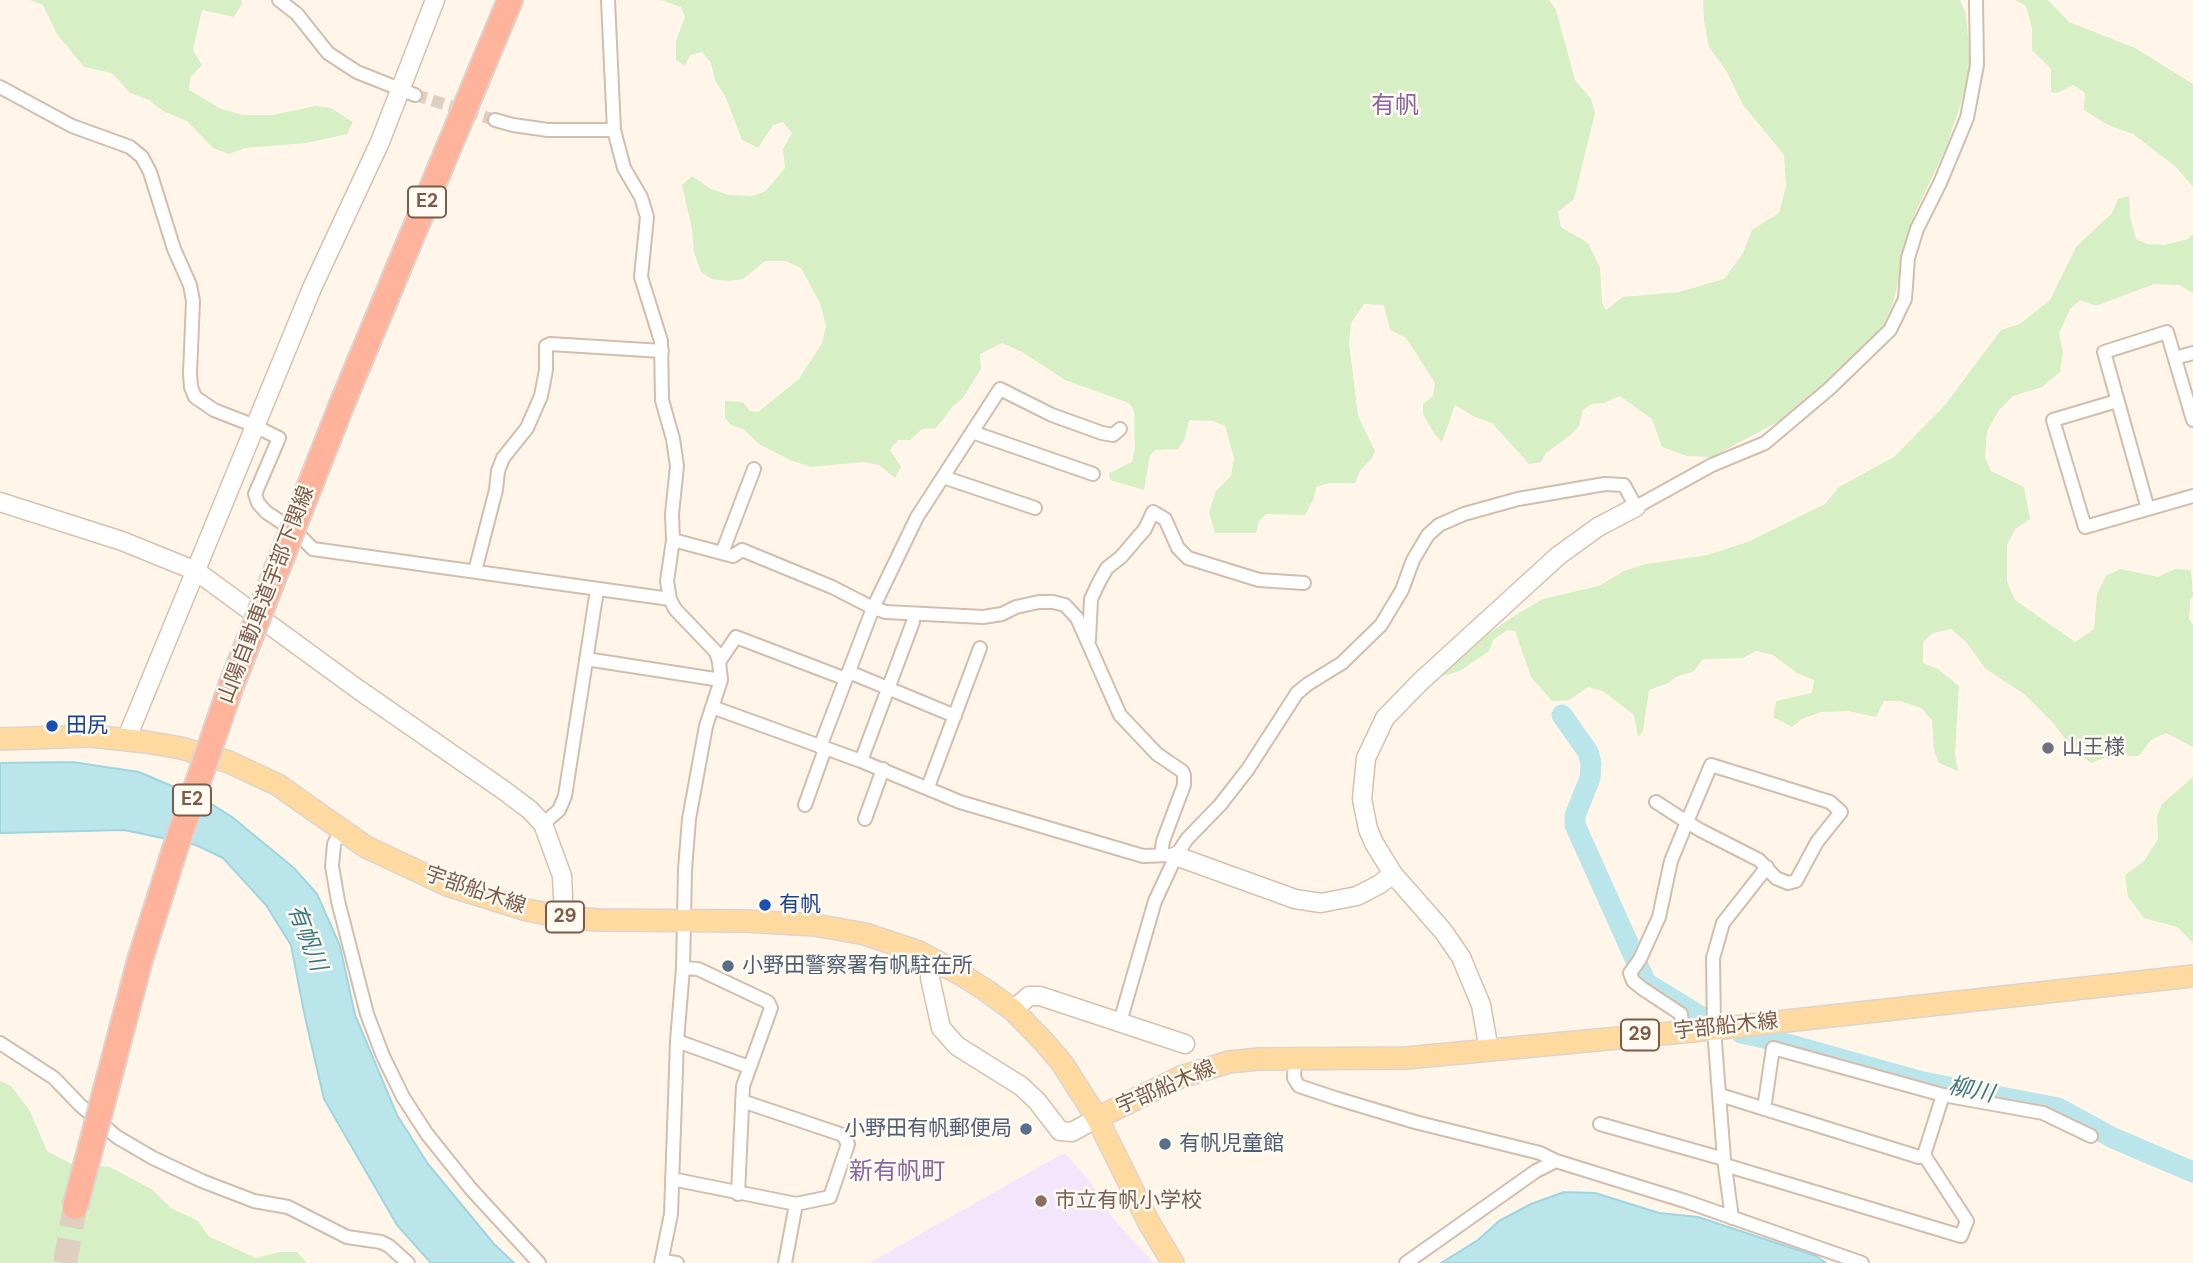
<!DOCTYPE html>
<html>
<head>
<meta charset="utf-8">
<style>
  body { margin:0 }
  canvas { display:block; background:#fff6e9 }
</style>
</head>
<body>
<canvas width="2193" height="1263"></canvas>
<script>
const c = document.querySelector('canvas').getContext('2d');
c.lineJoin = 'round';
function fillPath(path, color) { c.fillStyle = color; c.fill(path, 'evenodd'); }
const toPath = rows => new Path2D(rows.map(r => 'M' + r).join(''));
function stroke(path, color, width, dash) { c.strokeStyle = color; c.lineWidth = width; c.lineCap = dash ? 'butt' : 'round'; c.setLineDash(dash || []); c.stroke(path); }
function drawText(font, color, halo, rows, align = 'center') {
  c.font = font + ' "DM Sans","Noto Sans JP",sans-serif'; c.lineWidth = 5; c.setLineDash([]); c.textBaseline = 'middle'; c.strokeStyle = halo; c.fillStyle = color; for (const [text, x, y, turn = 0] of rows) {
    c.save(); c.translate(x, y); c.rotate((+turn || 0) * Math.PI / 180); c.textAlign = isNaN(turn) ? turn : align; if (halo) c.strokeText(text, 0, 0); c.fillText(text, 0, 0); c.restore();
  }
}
const education = toPath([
  [1066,1154,1090,1182,1114,1220,1154,1263,869,1263,1060,1155]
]);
const green = toPath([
  [30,0,241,0,242,4,234,17,202,10,193,50,202,65,190,78,189,90,221,109,243,115,273,115,316,106,331,108,353,122,347,134,306,143,245,148,229,154,213,148,187,121,163,111,149,100,130,93,112,73,84,67,57,34,43,5],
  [661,0,1549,0,1556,10,1575,80,1591,99,1595,113,1574,199,1558,212,1561,227,1588,243,1600,268,1602,303,1606,310,1623,297,1679,292,1724,279,1743,253,1752,230,1779,213,1786,186,1784,155,1743,105,1727,72,1709,47,1704,21,1703,0,1960,0,1966,14,1970,63,1961,103,1946,148,1915,213,1893,303,1882,328,1789,416,1712,457,1687,456,1662,447,1652,419,1620,396,1604,403,1592,404,1583,410,1579,426,1568,437,1546,453,1541,462,1529,464,1492,423,1475,417,1455,405,1442,442,1435,435,1423,414,1423,404,1433,396,1435,383,1406,338,1390,330,1384,305,1364,304,1351,323,1349,343,1358,416,1375,451,1372,458,1360,471,1355,483,1329,483,1316,487,1314,498,1305,515,1266,514,1259,521,1256,533,1215,533,1209,512,1216,491,1231,476,1234,458,1225,426,1213,421,1189,420,1184,441,1178,449,1155,450,1150,455,1144,490,1110,480,1109,473,1132,462,1135,449,1134,411,1129,403,1065,380,1022,352,1002,343,980,354,981,369,963,398,954,405,936,428,922,429,910,440,898,440,890,450,901,467,895,478,879,465,863,462,811,467,790,460,759,444,743,429,731,425,725,418,725,401,743,402,750,411,758,412,799,379,822,343,826,326,820,303,801,268,786,261,765,261,743,279,729,281,712,279,701,272,694,252,692,229,682,185,692,176,711,189,729,195,752,196,766,191,785,168,783,149,792,133,783,122,773,125,758,148,742,140,726,98,715,80,711,63,702,52,690,55,685,66,676,60,676,41,685,17,681,7],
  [2015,0,2048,0,2069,22,2135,48,2193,84,2193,187,2176,167,2133,134,2108,125,2084,110,2085,93,2073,85,2058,93,2051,92,2051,69,2032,50,2032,28,2026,6],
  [2129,196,2130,217,2136,239,2147,244,2165,245,2188,239,2193,234,2193,293,2179,285,2154,284,2096,306,2080,300,2070,309,2059,333,2063,352,2060,372,2042,387,2013,396,1999,410,1987,431,1985,457,1991,471,2024,487,2030,519,2015,529,2007,545,2007,582,2015,600,2075,642,2094,629,2097,594,2106,576,2120,569,2158,577,2175,569,2191,570,2193,596,2190,600,2189,619,2193,624,2193,747,2166,733,2151,740,2139,756,2128,756,2111,749,2104,758,2091,763,2072,748,2053,723,2024,694,1986,669,1966,642,1951,629,1933,633,1923,642,1923,663,1938,669,1959,686,1955,754,1958,771,1939,763,1934,750,1932,720,1921,708,1901,701,1884,701,1876,717,1848,711,1821,712,1802,719,1792,727,1773,717,1776,701,1812,693,1814,680,1797,673,1773,655,1756,651,1743,658,1703,659,1694,671,1676,677,1668,683,1649,690,1643,731,1638,737,1634,715,1603,691,1588,687,1569,700,1552,701,1531,677,1515,631,1507,630,1493,640,1489,651,1460,671,1439,677,1476,642,1514,616,1543,599,1599,586,1624,571,1646,564,1708,555,1750,541,1825,504,1839,487,1894,457,1945,405,2001,330,2020,324,2050,300,2076,247,2112,213,2118,199],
  [2193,777,2193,943,2177,927,2144,918,2128,897,2125,875,2144,861,2158,839,2157,816,2162,804],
  [0,1081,11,1086,30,1111,47,1151,70,1163,110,1167,153,1190,171,1208,198,1221,208,1236,256,1258,280,1252,297,1252,307,1263,0,1263]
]);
const water = toPath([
  [72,762,139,772,207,801,232,817,294,868,317,894,340,946,355,1015,397,1115,428,1164,494,1244,514,1263,431,1263,397,1225,324,1099,305,1017,291,945,266,905,223,858,196,845,124,830,0,833,0,763,72,762],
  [1564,1192,1595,1193,1659,1213,1698,1217,1816,1256,1826,1263,1441,1263,1478,1240,1499,1221,1531,1204,1564,1192]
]);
const river = toPath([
  [1562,715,1588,752,1591,763,1590,778,1575,816,1575,825,1646,983,1703,1018],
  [1741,1033,1773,1040,1923,1082,2058,1108,2113,1138,2193,1172]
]);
const streetTunnel = toPath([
  [415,95,495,120]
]);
const highwayTunnel = toPath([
  [65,1263,75,1207]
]);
const street = toPath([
  [279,0,297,14,328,53,357,72,415,95],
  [608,0,614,130,624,168,641,197,647,217,641,277,661,341,662,400,673,439,677,466,672,514,673,540,667,581,670,599,675,609,716,652,719,662,721,680,706,726,689,819,685,869,683,968,677,1041,671,1214,661,1263],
  [0,87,72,126,130,147,142,157,150,172,174,249,190,285,193,301,190,373,191,387,195,397,214,410,255,426,279,438,255,494,258,503,266,512,296,532,313,549,670,599],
  [495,120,513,125,548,130,614,130],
  [2175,358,2193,353],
  [2117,401,2053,420,2085,527,2193,496],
  [972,432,1093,474],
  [943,477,1035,508],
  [2148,509,2104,352,2167,332,2193,420],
  [673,540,733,556,742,550,832,587,873,608,886,612,983,617,1002,614,1016,607,1039,602,1053,602,1065,605,1077,618,1120,715,1157,754,1182,771,1184,775,1184,785,1163,841,1161,855],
  [722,553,754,469],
  [475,571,496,490,498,471,503,458,527,428,541,396,546,370,546,346,550,344,662,351],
  [1089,640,1091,599,1099,582,1107,568,1121,557,1145,529,1153,512,1165,519,1178,548,1188,558,1259,580,1304,583],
  [586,659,721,680],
  [719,662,736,637,846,679],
  [849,672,955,716],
  [712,707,861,761,960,802,1143,856,1169,855],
  [820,747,873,608,917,517,1000,389,1052,415,1102,433,1113,435,1120,429],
  [861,761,913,622],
  [928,787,980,648],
  [1656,802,1687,822,1700,830,1759,860,1776,878,1788,883,1796,881,1817,842,1841,812,1830,802,1711,765,1687,822,1671,861,1659,917,1640,959,1630,973,1633,981,1643,989,1681,1014,1683,1031],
  [805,805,825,749],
  [865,819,883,769],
  [543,824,559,810,565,796,597,590],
  [342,829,334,844,332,866,338,901,367,1014,383,1056,403,1097,427,1134,471,1189,539,1263],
  [683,968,698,969,768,1002,771,1008,743,1086,738,1194],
  [1120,1022,1155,901,1176,856,1187,839,1220,805,1248,769,1297,693,1308,684,1342,663,1381,625,1402,590,1413,560,1428,535,1439,525,1464,514,1518,499,1605,484,1624,485,1636,507,1712,465,1765,443,1829,389,1890,330,1905,299,1908,258,1917,229,1940,183,1967,118,1977,65,1976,0],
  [677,1041,749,1067],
  [0,1043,54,1078,80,1105,117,1137,153,1158,202,1181,254,1201,288,1207,347,1237,381,1242,389,1246,408,1263],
  [1295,1059,1294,1078,1299,1086,1335,1098,1415,1122,1540,1153,1556,1161,1685,1201,1862,1263],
  [1720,1095,1919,1157,1924,1155,1943,1095],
  [742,1101,843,1135,848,1144,830,1197,796,1204,785,1263],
  [1764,1109,1773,1048,1943,1095,2043,1113,2091,1136],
  [1600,1124,1724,1159],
  [1725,1165,1961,1236,1967,1221,1924,1155],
  [672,1179,796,1204],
  [1732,1218,1724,1159,1714,1029,1713,958,1723,923,1767,867],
  [662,1261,677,1263],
  [1406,1263,1536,1171,1556,1161]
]);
const secondary = toPath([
  [0,502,122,541,196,571,359,690,502,789,530,810,543,824,562,876,564,917],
  [126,740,312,288,380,142,435,0],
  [1176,856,1295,899,1321,903,1357,896,1380,884,1393,874],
  [930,978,941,1028,957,1046,1021,1086,1037,1101,1060,1131,1072,1132,1097,1118],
  [1013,1010,1029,996,1040,996,1185,1044],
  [1489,1050,1481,1005,1461,957,1443,931,1393,874,1374,843,1368,829,1362,799,1366,758,1385,718,1420,682,1558,556,1598,527,1636,507]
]);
const primary = toPath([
  [0,739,91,736,146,742,181,748,229,762,278,785,366,847,447,885,527,910,564,917,598,920,744,921,815,925,865,934,919,952,962,975,987,991,1013,1010,1045,1043,1062,1063,1097,1118,1149,1223,1173,1263],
  [1097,1118,1181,1077,1229,1062,1259,1059,1406,1058,1714,1029,2193,976]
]);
const highway = toPath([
  [342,404,510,0]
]);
const highwayBridge = toPath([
  [75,1207,140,960,174,852,231,686,342,404]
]);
const markers = [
  [52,726,7,"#1a4fb4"],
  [2048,748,7,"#6b7280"],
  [765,905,7,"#1a4fb4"],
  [728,966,7,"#5c6f8a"],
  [1026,1129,7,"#5c6f8a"],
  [1165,1144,7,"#5c6f8a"],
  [1041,1201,7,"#8d6e63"]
];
const shields = [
  [427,202,38],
  [192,800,38],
  [565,917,38],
  [1640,1035,38]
];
const shieldNames = [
  ["E2",427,202],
  ["E2",192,800],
  ["29",565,917],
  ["29",1640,1035]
];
const streetNames = [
  ["山陽自動車道宇部下関線",267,595,-69],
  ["宇部船木線",475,891,19],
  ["宇部船木線",1726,1027,-6],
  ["宇部船木線",1166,1088,-23]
];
const transitNames = [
  ["田尻",66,726],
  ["有帆",779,905]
];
const worshipNames = [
  ["山王様",2062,748]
];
const serviceNames = [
  ["小野田警察署有帆駐在所",742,966],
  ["小野田有帆郵便局",1012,1129,"right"],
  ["有帆児童館",1179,1144]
];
const educationNames = [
  ["市立有帆小学校",1055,1201]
];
const waterNames = [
  ["有帆川",306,938,69],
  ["柳川",1971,1091,11]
];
const quarterNames = [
  ["有帆",1395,107],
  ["新有帆町",897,1173]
];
fillPath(education, '#f3e5fb');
fillPath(green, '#d6efc5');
fillPath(water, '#bae5eb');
stroke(water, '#9fd5de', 2);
stroke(river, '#bae5eb', 21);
stroke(streetTunnel, '#decfc1', 12, [12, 6]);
stroke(highwayTunnel, '#decfc1', 24, [24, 12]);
stroke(street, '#d3bdad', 16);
stroke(secondary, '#d9c0ac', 21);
stroke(primary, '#ddd4cf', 24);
stroke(highway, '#ddd4cf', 28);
stroke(street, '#fff', 12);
stroke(secondary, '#fff', 18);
stroke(primary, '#ffdaa0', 21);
stroke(highway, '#ffb39a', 24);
stroke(highwayBridge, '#ddd4cf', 28, []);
stroke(highwayBridge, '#ffb39a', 24);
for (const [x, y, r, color] of markers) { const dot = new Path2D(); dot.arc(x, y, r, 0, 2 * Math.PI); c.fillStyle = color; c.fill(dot); stroke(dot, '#fffaf2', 2.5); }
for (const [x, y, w] of shields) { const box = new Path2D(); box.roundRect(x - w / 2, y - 15.5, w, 31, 5); c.fillStyle = '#fffaf2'; c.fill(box); stroke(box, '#7d5b48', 2); }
drawText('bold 19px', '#7d5b48', null, shieldNames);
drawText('21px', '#7d5b48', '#fffaf2', streetNames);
drawText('21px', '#164399', '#fffaf2', transitNames, 'left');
drawText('21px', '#5b616d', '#fffaf2', worshipNames, 'left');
drawText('21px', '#4e5e75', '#fffaf2', serviceNames, 'left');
drawText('21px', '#785e54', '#fffaf2', educationNames, 'left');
drawText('italic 23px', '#3a7884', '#fffaf2', waterNames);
drawText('24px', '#8b65a0', '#fffaf2', quarterNames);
</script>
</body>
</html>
